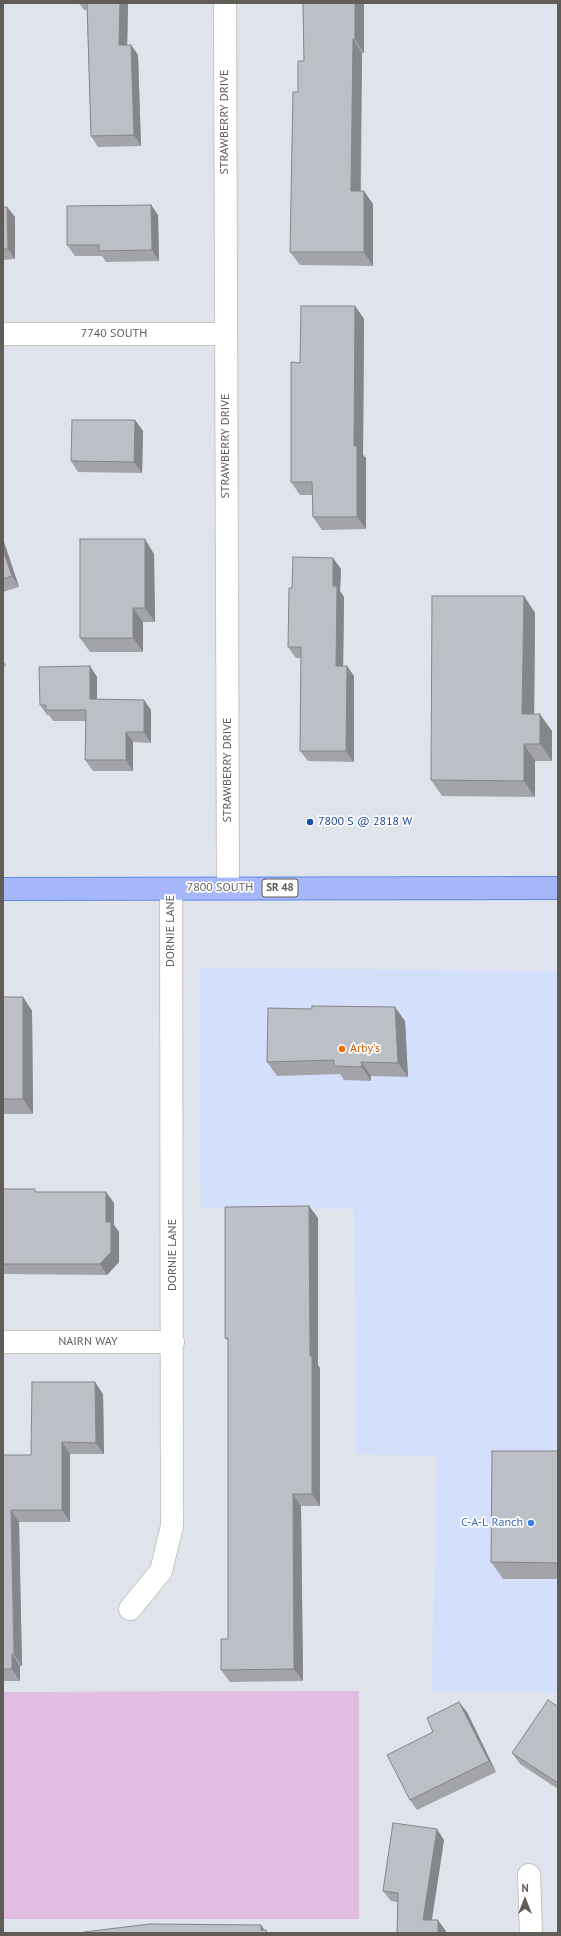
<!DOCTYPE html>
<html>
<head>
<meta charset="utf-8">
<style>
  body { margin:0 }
  #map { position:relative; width:561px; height:1936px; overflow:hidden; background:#dfe3eb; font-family:"PT Sans",sans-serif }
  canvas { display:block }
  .frame { position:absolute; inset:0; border:4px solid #605c58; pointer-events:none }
  .north { position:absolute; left:505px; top:1880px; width:40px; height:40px; -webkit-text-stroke:3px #fff; paint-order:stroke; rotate:0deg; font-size:11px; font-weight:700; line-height:16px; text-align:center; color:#605c58 }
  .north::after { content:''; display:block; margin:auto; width:14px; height:18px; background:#605c58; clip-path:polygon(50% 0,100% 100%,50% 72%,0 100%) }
</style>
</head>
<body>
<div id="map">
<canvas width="561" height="1936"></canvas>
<div class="frame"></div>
<div class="north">N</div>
</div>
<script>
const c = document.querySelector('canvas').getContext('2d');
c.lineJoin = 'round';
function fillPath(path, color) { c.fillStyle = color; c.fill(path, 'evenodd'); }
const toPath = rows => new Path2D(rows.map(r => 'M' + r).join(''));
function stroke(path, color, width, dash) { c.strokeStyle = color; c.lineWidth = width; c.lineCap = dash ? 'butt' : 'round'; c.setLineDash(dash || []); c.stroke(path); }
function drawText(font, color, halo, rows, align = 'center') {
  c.font = font + ' "PT Sans",sans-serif'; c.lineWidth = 3.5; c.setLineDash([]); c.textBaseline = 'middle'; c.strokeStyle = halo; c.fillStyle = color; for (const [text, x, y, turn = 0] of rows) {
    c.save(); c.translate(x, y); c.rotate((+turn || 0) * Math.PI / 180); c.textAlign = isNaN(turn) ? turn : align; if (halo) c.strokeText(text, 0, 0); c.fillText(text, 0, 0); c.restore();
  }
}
const commercial = toPath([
  [200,968,558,971,558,1693,432,1692,437,1456,356,1454,354,1209,201,1208]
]);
const green = toPath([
  [359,1691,359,1919,3,1919,3,1692]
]);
const street = toPath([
  [225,3,228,888],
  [3,334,225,334],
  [3,1342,173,1342],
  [130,1609,161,1571,172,1526,171,889],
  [529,1875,531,1933]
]);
const primary = toPath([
  [3,889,558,888]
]);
const wall = toPath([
  [79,3,128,3,127,45,131,45,138,55,141,146,98,147,91,136,87,10,84,10],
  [303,3,364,3,364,53,362,53,361,191,373,204,373,266,300,265,290,252,298,92,304,61],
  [151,205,158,215,159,261,106,262,102,256,75,256,67,245],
  [3,207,7,207,15,217,15,259,3,260],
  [355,306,364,319,363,455,366,458,366,529,322,530,313,517,312,495,300,495,291,482,300,363],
  [135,420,143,431,142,473,78,472,71,461],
  [3,539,19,587,3,592],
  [154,554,155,622,143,622,143,652,90,652,80,638],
  [333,558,341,569,340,591,344,597,343,666,354,676,354,762,308,761,300,751,301,658,296,658,288,647,292,588],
  [524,596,535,613,534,714,552,731,552,761,535,761,535,797,442,796,431,780],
  [3,660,6,665,3,668],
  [97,677,97,699,144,700,151,710,151,743,133,742,133,771,93,771,85,760,86,721,53,721,49,715,47,715,40,705],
  [3,997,23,997,32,1011,33,1114,3,1114],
  [405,1021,408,1077,371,1076,371,1081,344,1080,340,1074,277,1076,267,1062],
  [3,1189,38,1192,106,1192,114,1203,114,1225,119,1232,119,1262,107,1275,3,1274],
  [309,1206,318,1218,318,1365,320,1368,320,1506,301,1506,303,1681,230,1682,221,1670,228,1639,228,1341,225,1338],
  [103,1394,104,1454,70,1454,70,1522,19,1522,22,1666,20,1666,20,1681,3,1681,3,1455,31,1455],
  [558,1451,558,1579,503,1579,491,1562],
  [558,1705,558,1789,520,1764,512,1753],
  [467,1712,496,1772,417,1810,410,1800,433,1732],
  [444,1840,432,1920,446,1931,446,1933,397,1933,398,1902,391,1901,383,1891]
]);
const shadedWall = toPath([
  [120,3,128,3,127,55,119,45],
  [355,3,364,3,364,53,355,39],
  [353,39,362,53,360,204,351,191],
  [131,45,138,55,141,146,134,135],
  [364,191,373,204,373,266,364,252],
  [151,205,158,215,159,261,152,250],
  [7,207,15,217,15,259,8,249],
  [355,306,364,319,363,455,366,458,366,529,357,517,354,446],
  [135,420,143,431,142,473,134,462],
  [3,539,19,587,12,576,3,550],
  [145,539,154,554,155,622,145,608],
  [333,558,341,569,340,591,344,597,343,676,336,666,333,586],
  [524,596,535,613,534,731,522,714],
  [133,608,143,622,143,652,133,638],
  [90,666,97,677,97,710,90,699],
  [347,666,354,676,354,762,346,751],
  [144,700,151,710,151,743,144,732],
  [540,714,552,731,552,761,540,744],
  [126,732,133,742,133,771,126,760],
  [524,744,535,761,535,797,524,781],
  [23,997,32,1011,33,1114,23,1099],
  [395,1007,405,1021,408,1077,398,1063],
  [361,1062,371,1076,371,1081,362,1067],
  [106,1192,114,1203,114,1225,119,1232,119,1262,107,1275,100,1264,106,1222],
  [309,1206,318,1218,318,1365,320,1368,320,1506,312,1494,310,1356],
  [95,1382,103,1394,104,1454,96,1443],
  [62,1442,70,1454,70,1522,62,1510],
  [293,1494,301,1506,303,1681,294,1669],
  [11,1510,19,1522,22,1666,14,1654],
  [12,1654,20,1666,20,1681,12,1669],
  [459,1702,467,1712,496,1772,489,1761],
  [437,1829,444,1840,430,1930,423,1920],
  [438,1920,446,1931,446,1933,438,1933],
  [261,1925,266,1932,266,1930,268,1933,263,1933,261,1930]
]);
const building = toPath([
  [87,3,120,3,119,45,131,45,134,135,91,136,87,3],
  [303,3,355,3,355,39,353,39,351,191,364,191,364,252,290,252,293,92,298,92,298,61,304,61,303,3],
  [151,205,152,250,99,251,99,245,67,245,67,206,151,205],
  [3,207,7,207,8,249,3,249,3,207],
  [301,306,355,306,354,446,357,446,357,517,313,517,312,482,291,482,291,362,300,363,301,306],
  [72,420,135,420,134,462,71,461,72,420],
  [80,539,145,539,145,608,133,608,133,638,80,638,80,539],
  [3,550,12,576,3,579,3,550],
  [293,557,333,558,333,586,337,586,336,666,347,666,346,751,300,751,301,647,288,647,289,588,292,588,293,557],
  [432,596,524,596,522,714,540,714,540,744,524,744,524,781,431,780,432,596],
  [90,666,90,699,144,700,144,732,126,732,126,760,85,760,86,710,46,710,46,705,40,705,39,667,90,666],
  [3,997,23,997,23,1099,3,1099,3,997],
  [312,1006,395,1007,398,1063,361,1062,362,1067,334,1066,334,1060,267,1062,268,1008,312,1009,312,1006],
  [3,1189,35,1189,35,1192,106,1192,106,1222,111,1222,111,1252,100,1264,3,1264,3,1189],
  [309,1206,310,1356,312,1356,312,1494,293,1494,294,1669,221,1670,221,1639,228,1639,228,1338,225,1338,225,1207,309,1206],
  [32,1382,95,1382,96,1443,62,1442,62,1510,11,1510,14,1654,12,1654,12,1669,3,1669,3,1455,31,1455,32,1382],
  [492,1451,558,1451,558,1563,491,1562,492,1451],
  [548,1700,557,1706,558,1705,558,1783,512,1753,548,1700],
  [459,1702,489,1761,410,1800,387,1755,433,1732,427,1718,459,1702],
  [393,1823,437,1829,423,1920,438,1920,438,1933,397,1933,398,1893,383,1891,393,1823],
  [150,1924,261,1925,261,1930,266,1930,266,1933,84,1933,84,1932,150,1924]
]);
const markers = [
  [310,822,4,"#1a4fb4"],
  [342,1049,4,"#e8710a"],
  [531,1523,4,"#3f7fe0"]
];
const shields = [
  [280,888,36]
];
const shieldNames = [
  ["SR 48",280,888]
];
const streetNames = [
  ["STRAWBERRY DRIVE",225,122,-90],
  ["7740 SOUTH",114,334],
  ["STRAWBERRY DRIVE",226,446,-90],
  ["STRAWBERRY DRIVE",228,770,-90],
  ["7800 SOUTH",220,888],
  ["DORNIE LANE",171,931,-90],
  ["DORNIE LANE",173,1255,-90],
  ["NAIRN WAY",88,1342]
];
const transitNames = [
  ["7800 S @ 2818 W",318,822]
];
const foodNames = [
  ["Arby's",350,1049]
];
const shopNames = [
  ["C-A-L Ranch",523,1523]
];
fillPath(commercial, '#d4dffb');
fillPath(green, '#e0bde1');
stroke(street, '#c8c5c1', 24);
stroke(primary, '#5b8ae8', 24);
stroke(street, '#fff', 22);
stroke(primary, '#a6b7fa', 22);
fillPath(wall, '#a2a4a9');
fillPath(shadedWall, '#84868a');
fillPath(building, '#bcbfc5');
stroke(building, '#84868a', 1);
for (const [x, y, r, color] of markers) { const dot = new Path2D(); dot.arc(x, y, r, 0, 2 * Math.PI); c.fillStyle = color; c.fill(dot); stroke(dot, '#fff', 1.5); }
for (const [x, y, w] of shields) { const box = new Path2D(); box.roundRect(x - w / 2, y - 9, w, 18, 3); c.fillStyle = '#fff'; c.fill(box); stroke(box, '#605c58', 1); }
drawText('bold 11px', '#605c58', null, shieldNames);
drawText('12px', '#605c58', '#fff', streetNames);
drawText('12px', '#164399', '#fff', transitNames, 'left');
drawText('12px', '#c56008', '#fff', foodNames, 'left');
drawText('12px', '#366cbe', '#fff', shopNames, 'right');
</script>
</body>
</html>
